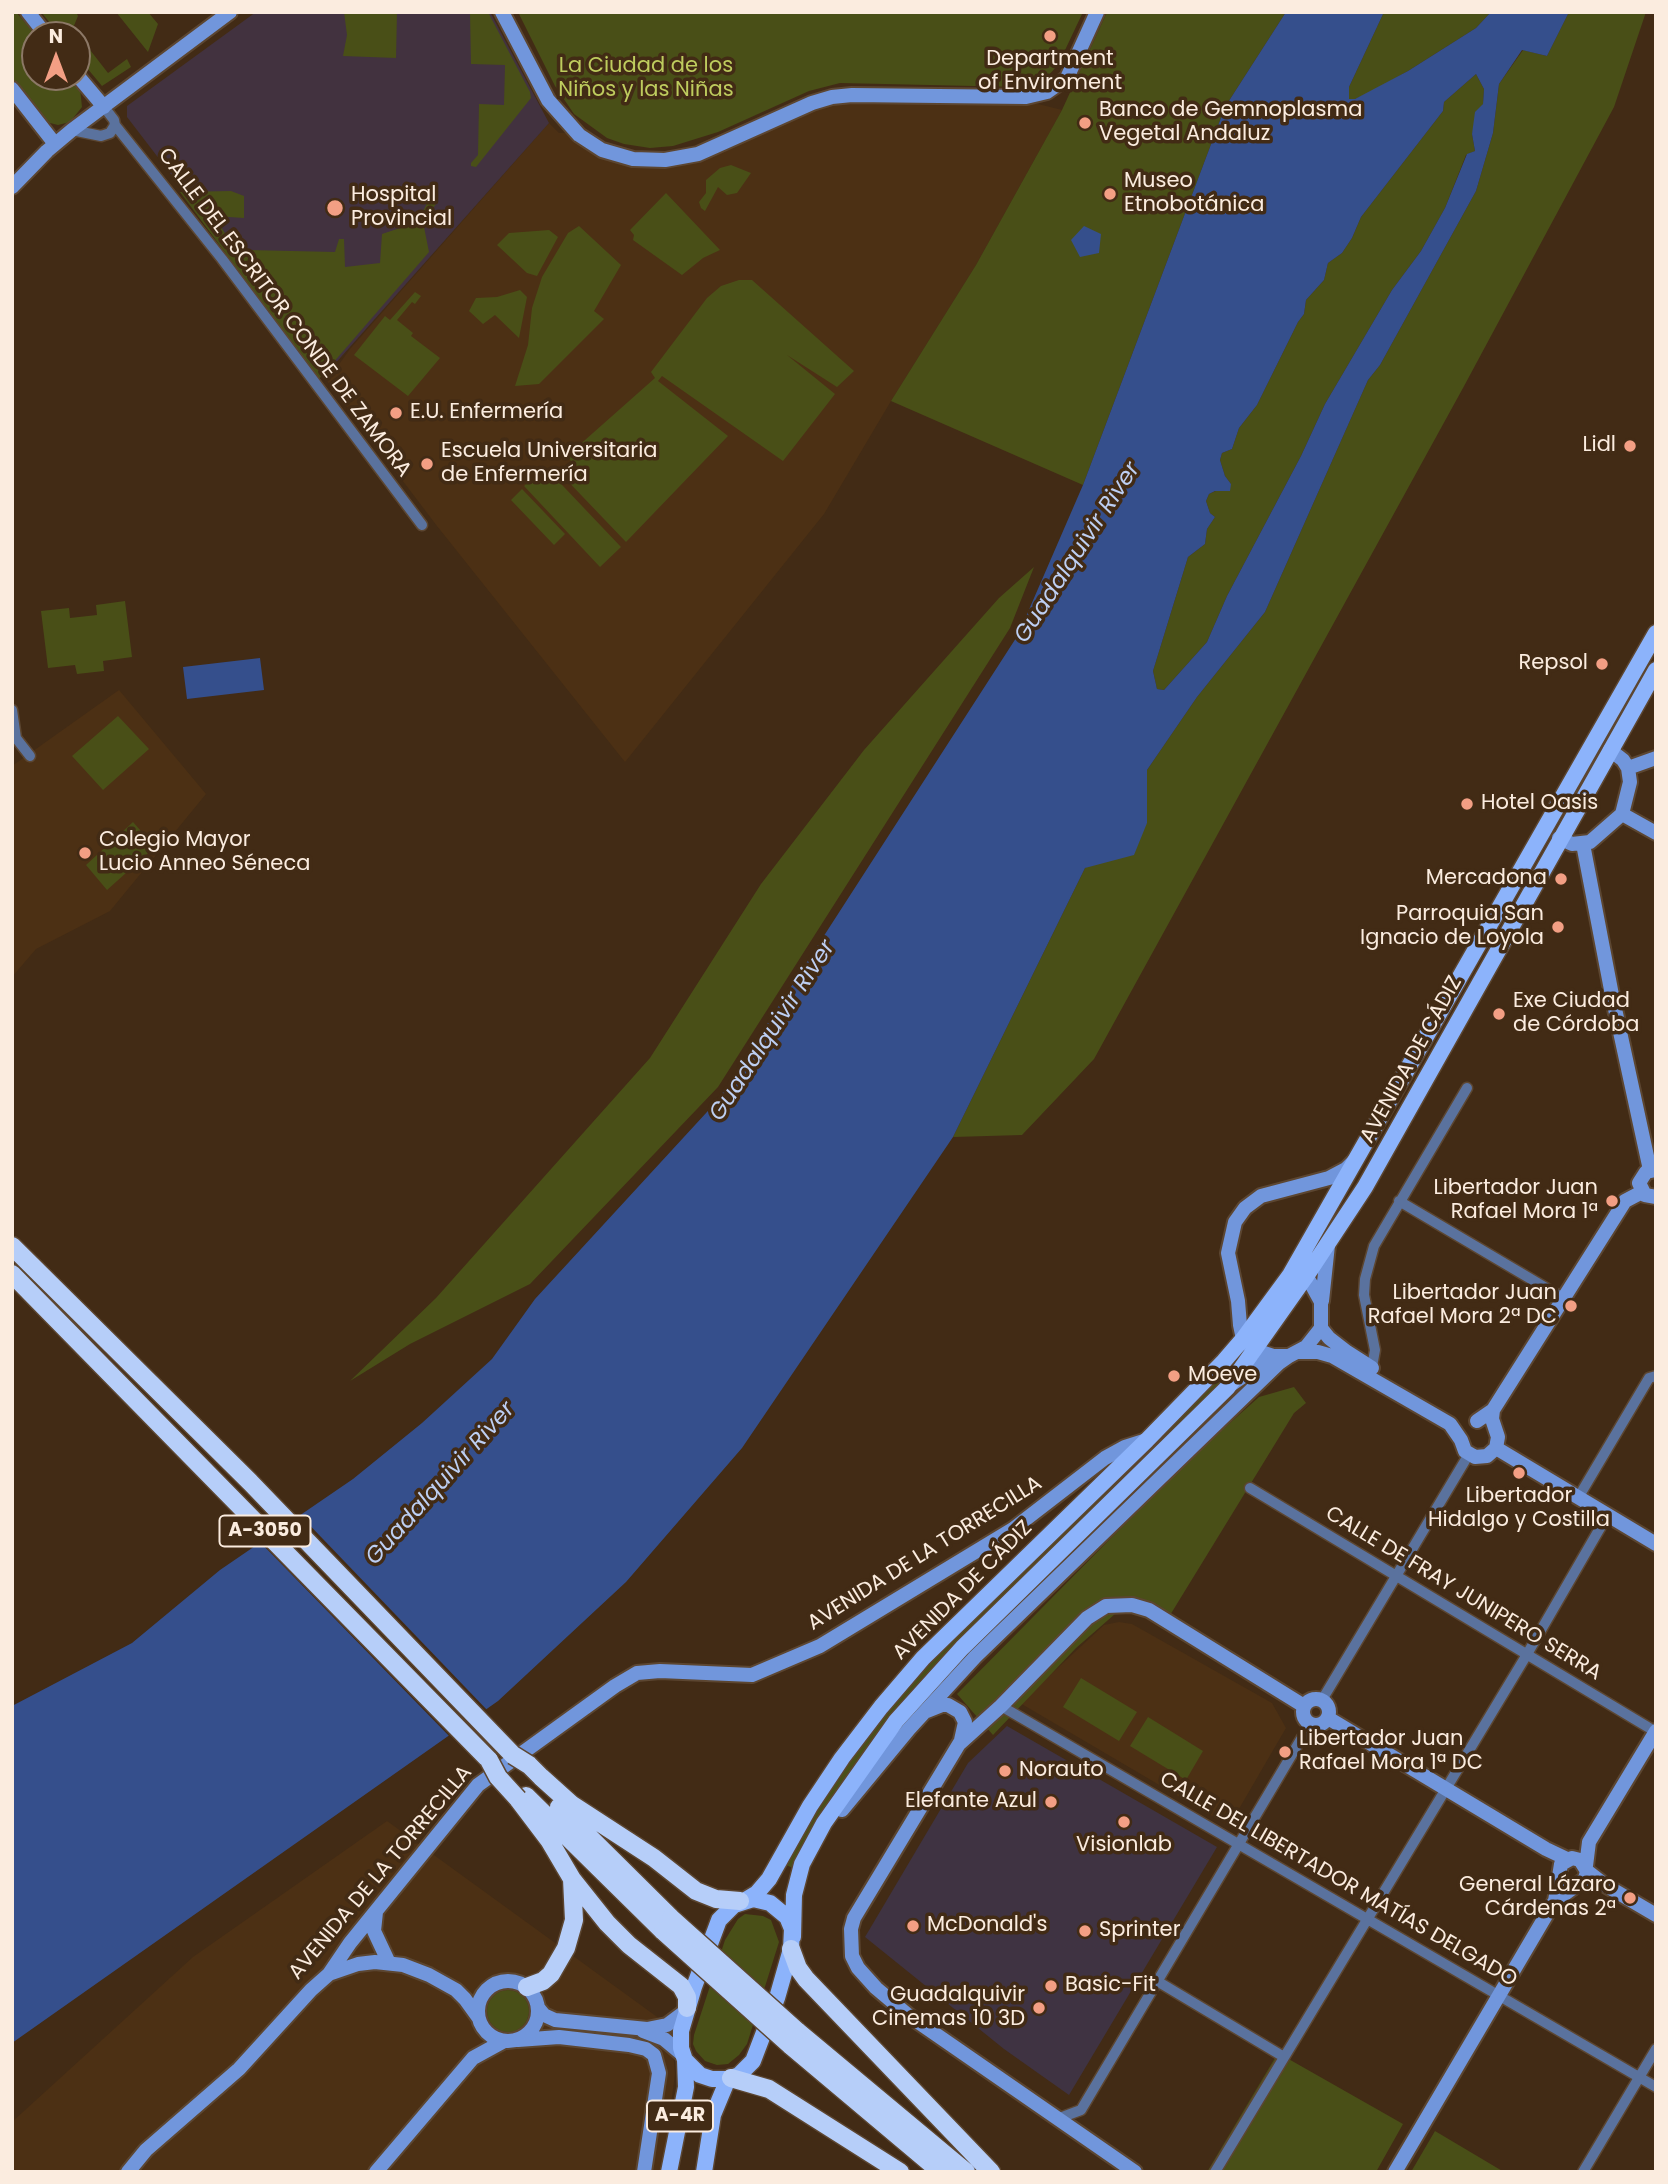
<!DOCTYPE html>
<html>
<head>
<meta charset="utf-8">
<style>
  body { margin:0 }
  #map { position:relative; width:1668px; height:2184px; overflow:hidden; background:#422b15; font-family:Poppins,sans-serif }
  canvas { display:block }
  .frame { position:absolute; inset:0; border:14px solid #fbecdf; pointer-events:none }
  .north { position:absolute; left:21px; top:21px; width:70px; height:70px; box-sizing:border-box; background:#422b15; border:2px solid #8c7866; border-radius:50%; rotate:0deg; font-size:19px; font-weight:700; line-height:28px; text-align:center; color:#fbecdf }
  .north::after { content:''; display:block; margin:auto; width:24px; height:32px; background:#f39f84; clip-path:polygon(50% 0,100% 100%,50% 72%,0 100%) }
</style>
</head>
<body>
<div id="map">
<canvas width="1668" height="2184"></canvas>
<div class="frame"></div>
<div class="north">N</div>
</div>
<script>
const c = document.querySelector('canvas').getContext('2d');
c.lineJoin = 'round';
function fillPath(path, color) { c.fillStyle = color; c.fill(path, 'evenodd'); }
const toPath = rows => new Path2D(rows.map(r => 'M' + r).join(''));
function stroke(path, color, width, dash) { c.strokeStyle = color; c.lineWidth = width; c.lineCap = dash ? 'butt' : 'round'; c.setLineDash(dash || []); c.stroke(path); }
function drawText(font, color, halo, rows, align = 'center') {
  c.font = font + ' Poppins,sans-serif'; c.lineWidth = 7; c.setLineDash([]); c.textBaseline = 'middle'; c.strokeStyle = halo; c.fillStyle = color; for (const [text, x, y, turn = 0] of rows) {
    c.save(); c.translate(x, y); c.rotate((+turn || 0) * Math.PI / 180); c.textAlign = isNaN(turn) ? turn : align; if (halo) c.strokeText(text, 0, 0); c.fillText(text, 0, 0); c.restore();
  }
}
const commercial = toPath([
  [1007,1726,1217,1847,1069,2095,1004,2049,865,1937,968,1763]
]);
const built = toPath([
  [843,98,1026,101,1062,110,976,265,891,401,824,514,625,762,437,526,327,381,350,349,549,123,559,133,567,133,599,154,667,165,810,107],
  [119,690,206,794,110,911,36,949,12,977,12,766],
  [1119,1622,1132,1624,1272,1703,1286,1728,1229,1826,1020,1703,1104,1625],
  [387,1821,671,2027,675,2074,662,2172,12,2172,12,2122,193,1957]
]);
const medical = toPath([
  [256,12,490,12,549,123,325,375,127,117,127,106]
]);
const green = toPath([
  [12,12,16,12,36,35,35,77,71,77,80,88,82,107,70,122,58,125,46,122,12,80],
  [41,12,76,12,78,16,73,28,108,73,127,59,131,67,102,86,77,56,77,35,60,35],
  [116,12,148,12,158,24,148,52],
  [344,12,397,12,396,58,343,56,347,35],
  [470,12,488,12,530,92,531,98,476,167,471,166,471,163,478,155,479,104,504,105,505,65,471,64],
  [518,12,1083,12,1058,65,1047,77,1034,84,1018,87,840,83,809,91,718,132,673,146,650,148,624,144,607,138,574,114,555,86],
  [1107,12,1286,12,1225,107,1083,485,891,401,976,265,1062,110],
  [1384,12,1491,12,1476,28,1408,71,1369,93,1355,99,1349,99,1349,87],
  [1569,12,1646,12,1614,107,1463,388,1094,1059,1022,1135,953,1137,1085,868,1147,823,1147,770,1197,697,1265,612,1368,380,1380,365,1476,191,1493,133,1499,84,1523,50,1547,56],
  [1476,74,1484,89,1483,104,1472,134,1475,151,1466,155,1445,208,1421,251,1392,290,1325,404,1301,456,1227,596,1207,642,1164,690,1157,689,1153,671,1188,557,1205,544,1207,529,1215,517,1210,513,1206,501,1209,494,1231,484,1225,476,1220,460,1222,453,1232,449,1239,428,1257,405,1298,322,1304,314,1306,300,1324,280,1328,263,1342,253,1352,238,1361,217,1443,111,1444,102],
  [731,165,751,173,737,193,727,195,718,187,705,211,701,208,699,202,706,193,706,180,720,168],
  [231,191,244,196,244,218,214,216,228,238,244,240,248,250,335,252,339,239,344,239,345,267,380,263,382,234,418,222,429,199,436,204,423,222,429,252,319,379,180,192],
  [666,193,720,250,703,258,682,275,633,240,634,235,630,230],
  [579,226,621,265,594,311,604,319,539,384,515,386,528,345,532,308,542,277,568,233],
  [549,230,558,237,537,276,527,273,497,245,509,233],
  [739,280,752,280,854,371,837,387,787,355,835,394,783,461,662,376,658,381,728,436,626,542,560,473,571,461,567,456,655,378,651,372,707,298,721,286],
  [520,290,527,297,519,338,495,315,483,324,469,311,476,298,497,297],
  [415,292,421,296,415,304,412,302,397,320,413,333,411,336,440,358,408,396,354,355,385,316,390,320],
  [545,467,621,547,600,567,524,486],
  [522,489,565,534,554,545,511,500],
  [1034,567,1010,628,718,1087,530,1284,410,1344,350,1381,436,1298,650,1058,761,884,864,750,999,598],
  [125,601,132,657,103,661,104,671,77,674,75,665,48,668,41,611,69,608,70,618,97,615,96,605],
  [118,716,149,749,103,790,72,756],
  [133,822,155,847,107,890,86,865],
  [1233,1359,1237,1362,1204,1402,942,1658,891,1715,824,1810,793,1868,784,1864,851,1757,917,1674],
  [1294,1387,1306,1403,1294,1413,1164,1625,1142,1613,1115,1614,1076,1648,993,1735,957,1694,1185,1463,1259,1397],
  [1081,1678,1137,1712,1119,1741,1063,1707],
  [1148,1717,1203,1751,1186,1780,1130,1746],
  [745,1914,763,1916,771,1920,779,1942,747,2044,739,2055,728,2064,717,2065,705,2061,696,2051,693,2044,694,2035,725,1940,738,1919],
  '487 2011a21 21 0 1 1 42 0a21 21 0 1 1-42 0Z',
  [1278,2053,1403,2124,1376,2172,1207,2172],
  [1435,2131,1504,2172,1411,2172]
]);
const water = toPath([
  [1286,12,1384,12,1349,87,1349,99,1355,99,1408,71,1476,28,1491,12,1569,12,1547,56,1522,50,1499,84,1493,133,1476,191,1380,365,1368,380,1265,612,1197,697,1147,770,1147,823,1134,855,1085,868,953,1137,742,1448,626,1582,498,1701,12,2043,12,1706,132,1643,220,1570,353,1479,422,1423,492,1359,535,1299,718,1100,1018,635,1083,485,1225,107],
  [1476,74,1484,89,1483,104,1475,112,1472,134,1475,151,1467,154,1445,208,1421,251,1392,290,1325,404,1301,456,1227,596,1207,642,1164,690,1157,689,1153,671,1188,557,1205,544,1207,529,1215,517,1210,513,1206,501,1209,494,1215,491,1230,491,1231,484,1225,476,1220,460,1222,453,1232,449,1239,428,1257,405,1298,322,1304,314,1306,300,1324,280,1328,263,1342,253,1352,238,1361,217,1443,111,1444,102],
  [1084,226,1101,234,1099,253,1080,257,1071,240],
  [260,658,264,690,187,699,183,667]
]);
const pier = toPath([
  [298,1513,489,1712,451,1738,258,1540]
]);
const street = toPath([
  [115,125,222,259,422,525],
  [72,130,101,136,110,133,115,125,114,120,104,107],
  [12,710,16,738,30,756],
  [1399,1201,1563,1298],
  [1372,1367,1375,1350,1364,1295,1365,1279,1374,1246,1467,1088],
  [1250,1488,1656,1732],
  [1578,1498,1649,1378,1656,1376],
  [1322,1700,1469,1454],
  [1001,1706,1656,2087],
  [1157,1981,1284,2057],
  [1057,2119,1081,2110,1310,1724],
  [1215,2172,1526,1656,1607,1516],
  [1583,2172,1656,2049]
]);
const secondary = toPath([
  [28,12,46,35],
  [502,12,548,100,579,135,602,150,633,159,665,160,698,154,812,103,832,97,852,95,1026,97,1047,92,1067,78,1097,12],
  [77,75,104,107],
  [12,89,55,144],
  [12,187,47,151,72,130,230,12],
  [1628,768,1656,758],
  [1622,814,1656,833],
  [1559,838,1572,844,1590,842,1622,814,1630,782,1628,768,1623,760,1610,750],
  [1583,844,1612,995,1650,1170],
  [1656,1170,1646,1172,1639,1183,1645,1195,1656,1197],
  [1298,1274,1310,1282,1321,1302,1321,1328,1306,1347,1289,1356,1273,1356,1255,1350,1243,1339,1240,1325,1238,1301,1228,1253,1235,1222,1245,1208,1261,1196,1329,1178,1346,1169,1354,1161],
  [1322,1301,1328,1245],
  [1321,1328,1329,1338,1347,1352,1372,1368],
  [1299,1352,1318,1352,1332,1356,1450,1424,1461,1440,1465,1451,1475,1457,1487,1456,1496,1448,1498,1437,1492,1419,1493,1410],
  [1232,1384,1273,1356],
  [1477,1421,1493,1410,1625,1201,1642,1192],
  [1496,1448,1656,1544],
  '1303 1712a13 13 0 1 1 26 0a13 13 0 1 1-26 0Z',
  [927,1711,942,1705,948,1705,960,1712,965,1722,961,1740],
  [1328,1718,1546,1849,1567,1859],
  [842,1810,909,1729,975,1657,1279,1363,1289,1356],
  [1586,1866,1589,1842,1656,1731],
  [1587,1871,1605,1885,1656,1915],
  [376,1912,374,1931,389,1963],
  [329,1974,358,1964,375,1962,403,1965,429,1975,456,1990,465,1999,478,2017],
  '478 2011a30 30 0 1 1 60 0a30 30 0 1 1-60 0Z',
  [539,2009,544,2015,555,2020,647,2029,667,2025,687,2010],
  [643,2031,664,2039,682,2054],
  [518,2040,559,2037,629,2045,646,2049,654,2055,659,2073,644,2172],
  [128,2172,146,2150,239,2069,311,1990,329,1974,350,1943,478,1785,615,1686,637,1673,660,1671,752,1675,820,1646,1013,1529,1105,1458,1125,1447,1147,1440],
  [376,2172,473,2058,504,2041],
  [1135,2172,908,2015,876,1988,858,1968,852,1956,851,1929,854,1918,959,1744,1001,1706,1087,1618,1106,1606,1132,1605,1149,1610,1304,1706],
  [1395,2172,1551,1907,1555,1901,1585,1879,1587,1871,1580,1860,1572,1858,1561,1864,1555,1901]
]);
const primary = toPath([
  [747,1899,757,1893,769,1879,810,1806,842,1758,881,1707,923,1658,1147,1440,1224,1361,1243,1339,1290,1275,1656,633],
  [753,1899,770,1903,787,1917,792,1929,791,1949,777,1998,753,2061,739,2075,728,2079,712,2079,700,2075,685,2060,681,2048,681,2031,694,1987,719,1920,734,1905,753,1899],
  [793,1937,794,1895,802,1864,824,1823,896,1721,962,1648,1228,1387,1305,1278,1365,1187,1656,670],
  [669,2172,686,2087,685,2060],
  [704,2172,713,2115,728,2079]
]);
const highway = toPath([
  [12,1246,250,1482,513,1755],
  [12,1274,489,1760],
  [541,1777,571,1804,654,1858,696,1891,716,1899,740,1901],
  [526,1796,663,1931],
  [518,1799,549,1840,572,1879,607,1923,629,1945,681,1986,687,1997,687,2008],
  [559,1807,671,1918],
  [791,1949,798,1968,806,1979,991,2172],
  [527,1987,543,1981,551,1974,566,1948,574,1920,572,1879],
  [797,2031,966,2172],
  [790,2045,941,2172],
  [731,2078,769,2089,900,2172]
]);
const highwayBridge = toPath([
  [513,1755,529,1765,541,1777],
  [489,1760,498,1777,518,1799],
  [671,1918,797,2031],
  [663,1931,790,2045]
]);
const markers = [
  [1050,36,7,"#f39f84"],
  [1085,123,7,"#f39f84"],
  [1110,194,7,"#f39f84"],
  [335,208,9,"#f39f84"],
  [396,413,7,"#f39f84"],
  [1630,446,7,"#f39f84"],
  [427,464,7,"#f39f84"],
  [1602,664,7,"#f39f84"],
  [1467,804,7,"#f39f84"],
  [85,853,7,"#f39f84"],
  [1561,879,7,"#f39f84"],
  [1558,927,7,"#f39f84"],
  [1499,1014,7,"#f39f84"],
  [1612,1201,7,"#f39f84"],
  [1571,1306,7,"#f39f84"],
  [1174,1376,7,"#f39f84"],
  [1519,1473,7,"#f39f84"],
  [1285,1752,7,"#f39f84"],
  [1005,1771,7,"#f39f84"],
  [1051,1802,7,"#f39f84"],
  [1124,1822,7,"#f39f84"],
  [1630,1898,7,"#f39f84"],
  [913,1926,7,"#f39f84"],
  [1085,1931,7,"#f39f84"],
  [1051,1986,7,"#f39f84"],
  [1039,2008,7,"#f39f84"]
];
const shields = [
  [265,1531,91],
  [680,2116,66]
];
const shieldNames = [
  ["A-3050",265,1531],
  ["A-4R",680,2116]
];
const poiNames = [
  ["Department",1050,60,"center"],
  ["of Enviroment",1050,84,"center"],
  ["Banco de Gemnoplasma",1099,111],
  ["Vegetal Andaluz",1099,135],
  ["Museo",1124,182],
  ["Etnobotánica",1124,206],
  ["Hospital",351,196],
  ["Provincial",351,220],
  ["E.U. Enfermería",410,413],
  ["Lidl",1616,446,"right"],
  ["Escuela Universitaria",441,452],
  ["de Enfermería",441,476],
  ["Repsol",1588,664,"right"],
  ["Hotel Oasis",1481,804],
  ["Colegio Mayor",99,841],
  ["Lucio Anneo Séneca",99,865],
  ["Mercadona",1547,879,"right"],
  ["Parroquia San",1544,915,"right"],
  ["Ignacio de Loyola",1544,939,"right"],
  ["Exe Ciudad",1513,1002],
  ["de Córdoba",1513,1026],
  ["Libertador Juan",1598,1189,"right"],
  ["Rafael Mora 1ª",1598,1213,"right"],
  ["Libertador Juan",1557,1294,"right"],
  ["Rafael Mora 2ª DC",1557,1318,"right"],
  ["Moeve",1188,1376],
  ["Libertador",1519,1497,"center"],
  ["Hidalgo y Costilla",1519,1521,"center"],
  ["Libertador Juan",1299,1740],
  ["Rafael Mora 1ª DC",1299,1764],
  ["Norauto",1019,1771],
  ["Elefante Azul",1037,1802,"right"],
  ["Visionlab",1124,1846,"center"],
  ["General Lázaro",1616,1886,"right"],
  ["Cárdenas 2ª",1616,1910,"right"],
  ["McDonald's",927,1926],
  ["Sprinter",1099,1931],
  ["Basic-Fit",1065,1986],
  ["Guadalquivir",1025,1996,"right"],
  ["Cinemas 10 3D",1025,2020,"right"]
];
const parkNames = [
  ["La Ciudad de los",646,67],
  ["Niños y las Niñas",646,91]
];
const streetNames = [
  ["CALLE DEL ESCRITOR CONDE DE ZAMORA",284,313,53],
  ["AVENIDA DE CÁDIZ",1412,1060,-61],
  ["AVENIDA DE LA TORRECILLA",925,1554,-32],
  ["AVENIDA DE CÁDIZ",963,1591,-45],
  ["CALLE DE FRAY JUNIPERO SERRA",1463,1594,31],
  ["AVENIDA DE LA TORRECILLA",381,1873,-50],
  ["CALLE DEL LIBERTADOR MATÍAS DELGADO",1338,1880,30]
];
const waterNames = [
  ["Guadalquivir River",1078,553,-57],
  ["Guadalquivir River",773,1031,-57],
  ["Guadalquivir River",441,1484,-48]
];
fillPath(commercial, '#3f3342');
fillPath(built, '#4c3014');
fillPath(medical, '#42323f');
fillPath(green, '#494f17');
fillPath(water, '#354f8c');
fillPath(pier, '#422b15');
stroke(street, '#5c4631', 13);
stroke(secondary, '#5c4631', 18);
stroke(primary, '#5c4631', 19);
stroke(highway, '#5c4631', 21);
stroke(street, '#5a729e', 10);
stroke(secondary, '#7196dc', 14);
stroke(primary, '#8cb3fb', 16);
stroke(highway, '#b6cef9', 18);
stroke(highwayBridge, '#5c4631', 21, []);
stroke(highwayBridge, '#b6cef9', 18);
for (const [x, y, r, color] of markers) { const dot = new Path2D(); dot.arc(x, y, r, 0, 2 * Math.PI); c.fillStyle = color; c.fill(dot); stroke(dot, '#422b15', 2.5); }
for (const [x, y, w] of shields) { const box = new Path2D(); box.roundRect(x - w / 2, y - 15.5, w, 31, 5); c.fillStyle = '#422b15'; c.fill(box); stroke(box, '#fbecdf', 2); }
drawText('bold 19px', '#fbecdf', null, shieldNames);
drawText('21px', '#fbecdf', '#422b15', poiNames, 'left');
drawText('21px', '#becc5e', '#422b15', parkNames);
drawText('21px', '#fbecdf', '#422b15', streetNames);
drawText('italic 23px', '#bdcff3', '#422b15', waterNames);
</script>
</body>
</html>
